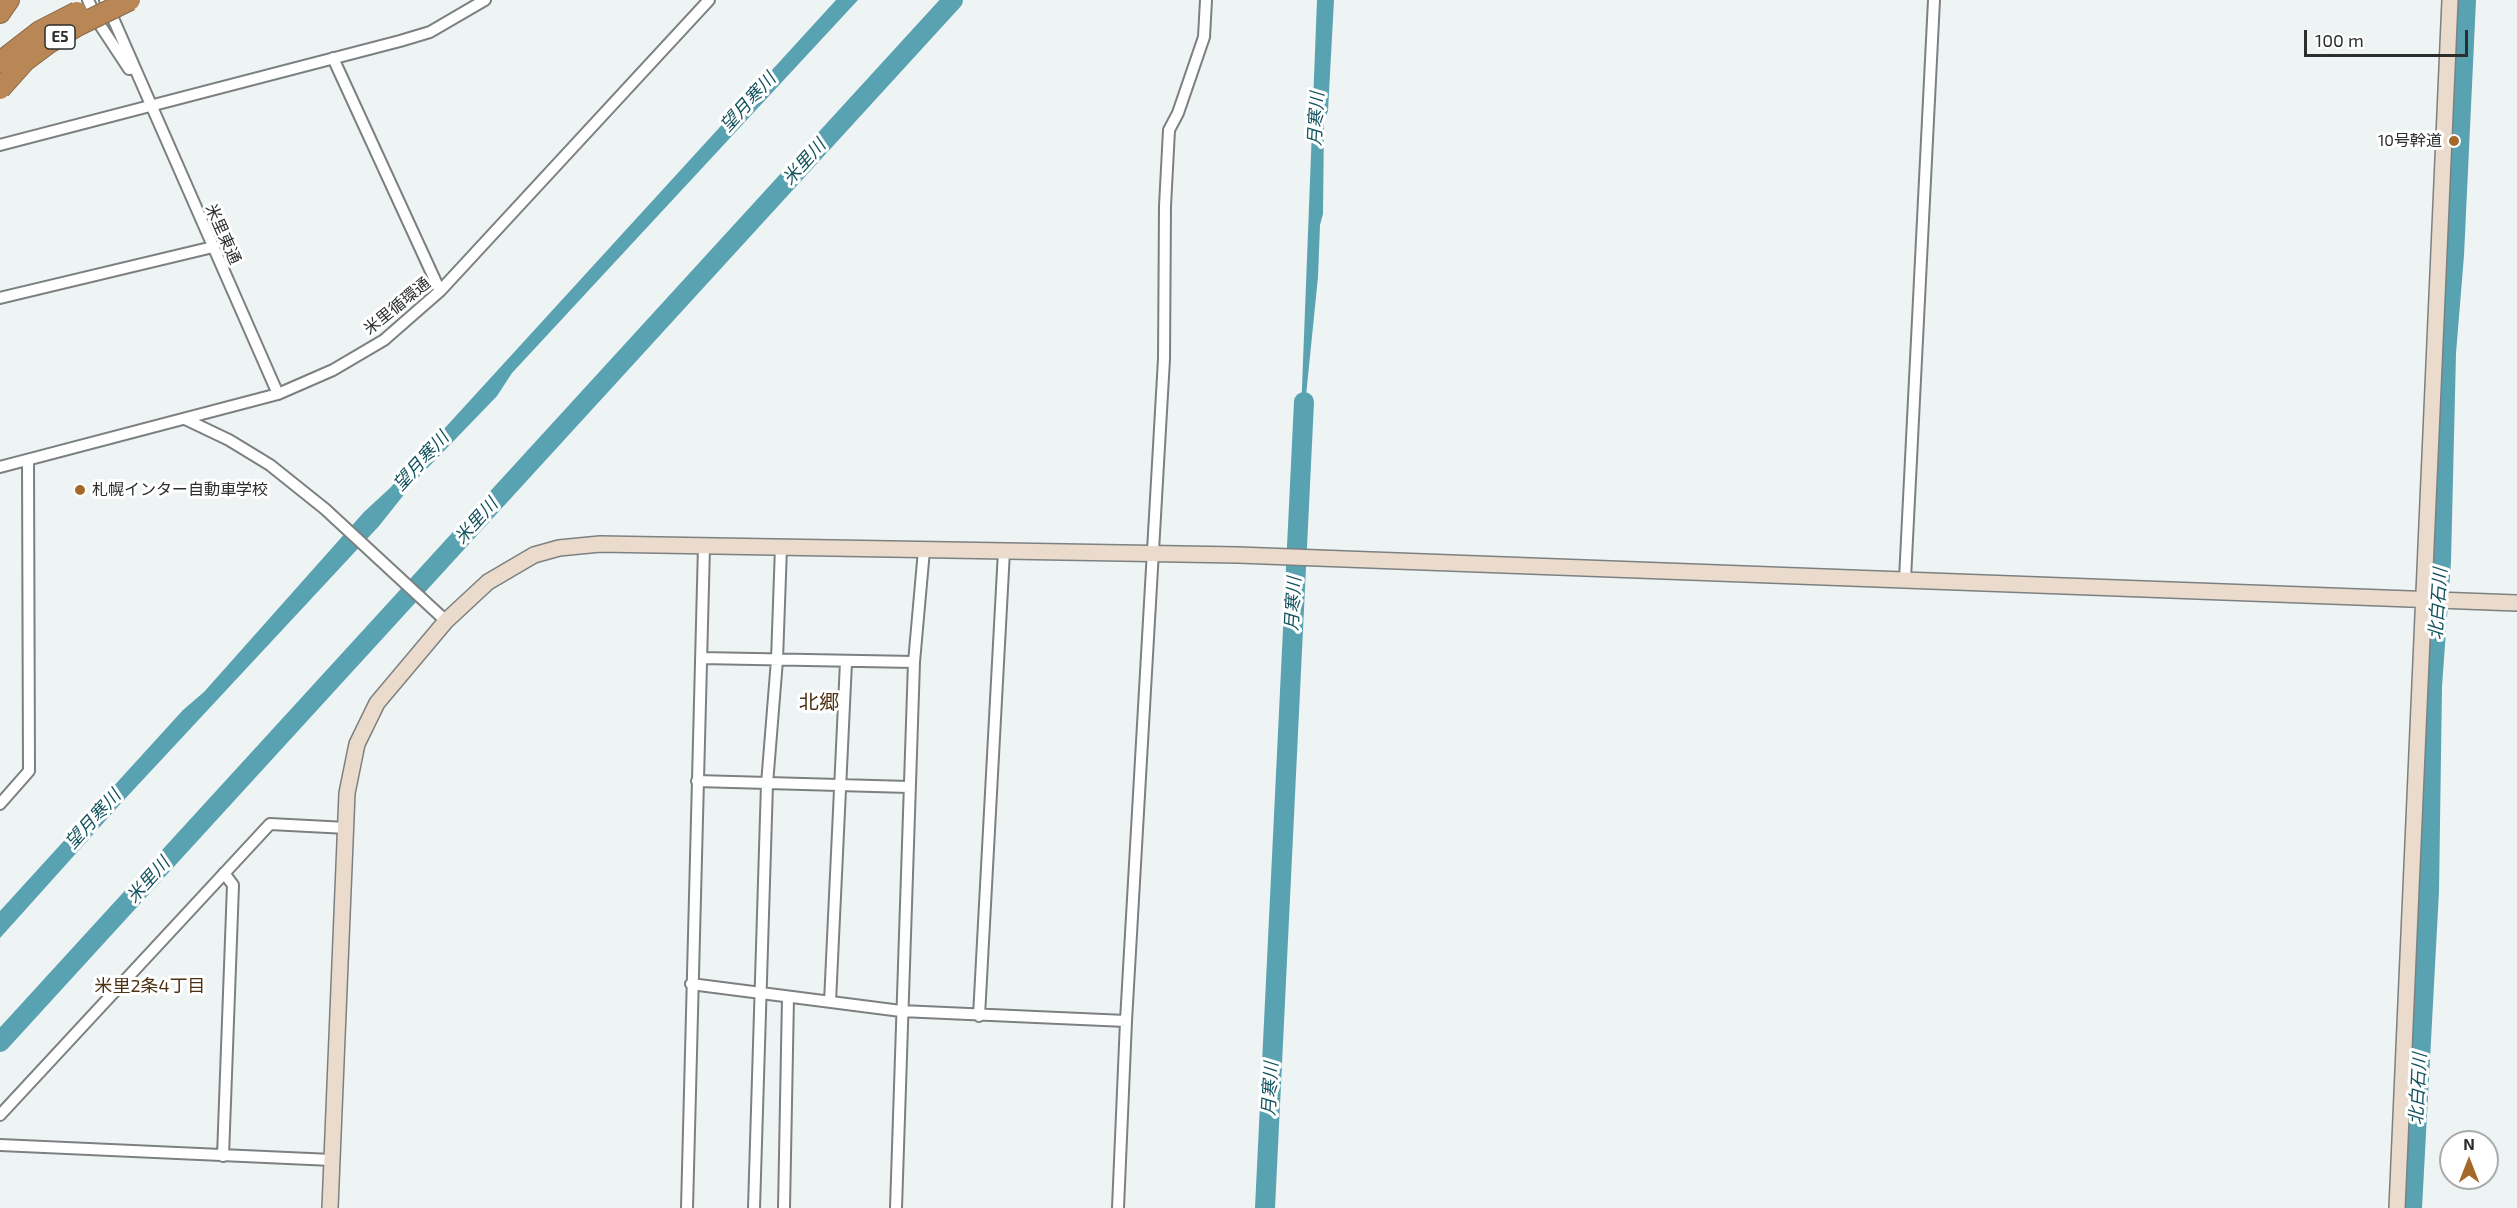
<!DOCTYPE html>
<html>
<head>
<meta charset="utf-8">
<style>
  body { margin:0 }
  #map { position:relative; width:2517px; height:1208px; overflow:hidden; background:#eef3f4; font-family:"Exo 2",sans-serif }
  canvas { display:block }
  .north { position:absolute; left:2439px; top:1130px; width:60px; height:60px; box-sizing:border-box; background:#fff; border:2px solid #ababab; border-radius:50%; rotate:0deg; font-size:16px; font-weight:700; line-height:24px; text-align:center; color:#2c2e2e }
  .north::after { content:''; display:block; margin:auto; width:21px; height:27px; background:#a46929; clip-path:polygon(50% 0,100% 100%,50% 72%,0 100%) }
  .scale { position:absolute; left:2304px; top:30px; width:164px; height:27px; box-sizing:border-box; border:3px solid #2c2e2e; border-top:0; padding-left:8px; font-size:18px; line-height:21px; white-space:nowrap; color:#2c2e2e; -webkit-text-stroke:4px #fff; paint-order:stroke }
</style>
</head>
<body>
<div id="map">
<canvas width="2517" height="1208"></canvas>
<div class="north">N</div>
<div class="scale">100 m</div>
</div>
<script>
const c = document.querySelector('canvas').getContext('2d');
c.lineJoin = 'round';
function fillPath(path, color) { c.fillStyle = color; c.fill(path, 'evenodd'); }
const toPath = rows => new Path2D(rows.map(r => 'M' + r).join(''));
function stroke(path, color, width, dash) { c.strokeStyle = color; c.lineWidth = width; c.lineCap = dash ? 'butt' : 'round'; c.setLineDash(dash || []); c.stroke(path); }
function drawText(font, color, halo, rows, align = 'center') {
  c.font = font + ' "Exo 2","Noto Sans JP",sans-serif'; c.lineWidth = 6; c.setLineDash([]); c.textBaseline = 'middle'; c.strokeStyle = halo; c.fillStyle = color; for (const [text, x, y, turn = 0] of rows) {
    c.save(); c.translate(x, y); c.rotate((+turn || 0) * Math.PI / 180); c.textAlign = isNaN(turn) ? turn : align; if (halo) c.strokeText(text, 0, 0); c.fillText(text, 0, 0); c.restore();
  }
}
const water = toPath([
  [836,0,858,0,512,373,497,396,414,482,379,526,123,801,0,938,0,911,183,710,204,692,364,512,390,488],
  [1317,0,1334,0,1328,111,1324,121,1323,214,1320,225,1318,277,1299,465]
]);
const river = toPath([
  [0,1042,953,0],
  [1265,1208,1304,402],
  [2412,1208,2429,891,2432,686,2441,561,2446,353,2454,255,2466,0]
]);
const street = toPath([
  [88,0,98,22,129,69],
  [105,0,278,394],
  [333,58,440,291],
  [0,145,400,41,430,32,485,0],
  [0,298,213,247],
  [185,419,229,440,270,465,325,509,446,621],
  [0,467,278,394,333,370,384,340,440,291,709,0],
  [1905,579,1934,0],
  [701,658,914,662],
  [697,781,909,787],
  [0,804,29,771,28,460],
  [691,984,901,1011,1126,1021],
  [830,1002,846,662],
  [979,1016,1004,551],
  [0,1115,270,824,347,828],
  [0,1145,332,1160],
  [223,1156,233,885,224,873],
  [687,1208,704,546],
  [754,1208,767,784,777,660,781,547],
  [784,1208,788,997],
  [896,1208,914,662,924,550],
  [1118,1208,1126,1021,1164,359,1165,206,1169,130,1178,113,1204,37,1206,0]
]);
const secondary = toPath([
  [330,1208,347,793,357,744,377,703,446,621,488,582,534,555,559,548,600,544,1238,555,2517,603],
  [2397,1208,2450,0]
]);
const highway = toPath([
  [0,13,9,0]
]);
const highwayBridge = toPath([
  [0,62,40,31,77,12],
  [0,89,25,61,49,43,77,26,130,0]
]);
const markers = [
  [2454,141,6,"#a46929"],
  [80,490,6,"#a46929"]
];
const shields = [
  [60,37,30]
];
const shieldNames = [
  ["E5",60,37]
];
const poiNames = [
  ["10号幹道",2442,141],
  ["札幌インター自動車学校",92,490,"left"]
];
const streetNames = [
  ["米里東通",223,234,66],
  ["米里循環通",397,306,-39]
];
const waterNames = [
  ["望月寒川",748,102,-48],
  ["月寒川",1316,119,-87],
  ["米里川",804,162,-48],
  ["望月寒川",421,461,-48],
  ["米里川",476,521,-48],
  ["月寒川",1293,604,-87],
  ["北白石川",2438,604,-86],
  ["望月寒川",93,819,-48],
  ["米里川",148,880,-48],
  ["月寒川",1270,1089,-87],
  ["北白石川",2418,1089,-87]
];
const neighbourhoodNames = [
  ["米里2条4丁目",150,986]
];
const quarterNames = [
  ["北郷",819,702]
];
fillPath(water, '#58a2b1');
stroke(river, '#58a2b1', 20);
stroke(street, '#7c8080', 14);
stroke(secondary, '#7c8080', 18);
stroke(highway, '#886847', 22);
stroke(street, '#fff', 10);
stroke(secondary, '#eadbcc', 15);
stroke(highway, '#b98755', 20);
stroke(highwayBridge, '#886847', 22, []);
stroke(highwayBridge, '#b98755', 20);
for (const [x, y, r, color] of markers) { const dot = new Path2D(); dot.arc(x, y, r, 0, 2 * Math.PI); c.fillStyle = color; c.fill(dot); stroke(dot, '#fff', 2); }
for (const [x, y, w] of shields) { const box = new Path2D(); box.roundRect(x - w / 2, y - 12, w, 24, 4.5); c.fillStyle = '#fff'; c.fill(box); stroke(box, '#2c2e2e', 1.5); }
drawText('bold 15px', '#2c2e2e', null, shieldNames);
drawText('16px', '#2c2e2e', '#fff', poiNames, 'right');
drawText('16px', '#2c2e2e', '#fff', streetNames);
drawText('italic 18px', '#12535e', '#fff', waterNames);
drawText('18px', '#4e3113', '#fff', neighbourhoodNames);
drawText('20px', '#4e3113', '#fff', quarterNames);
</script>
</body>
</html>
